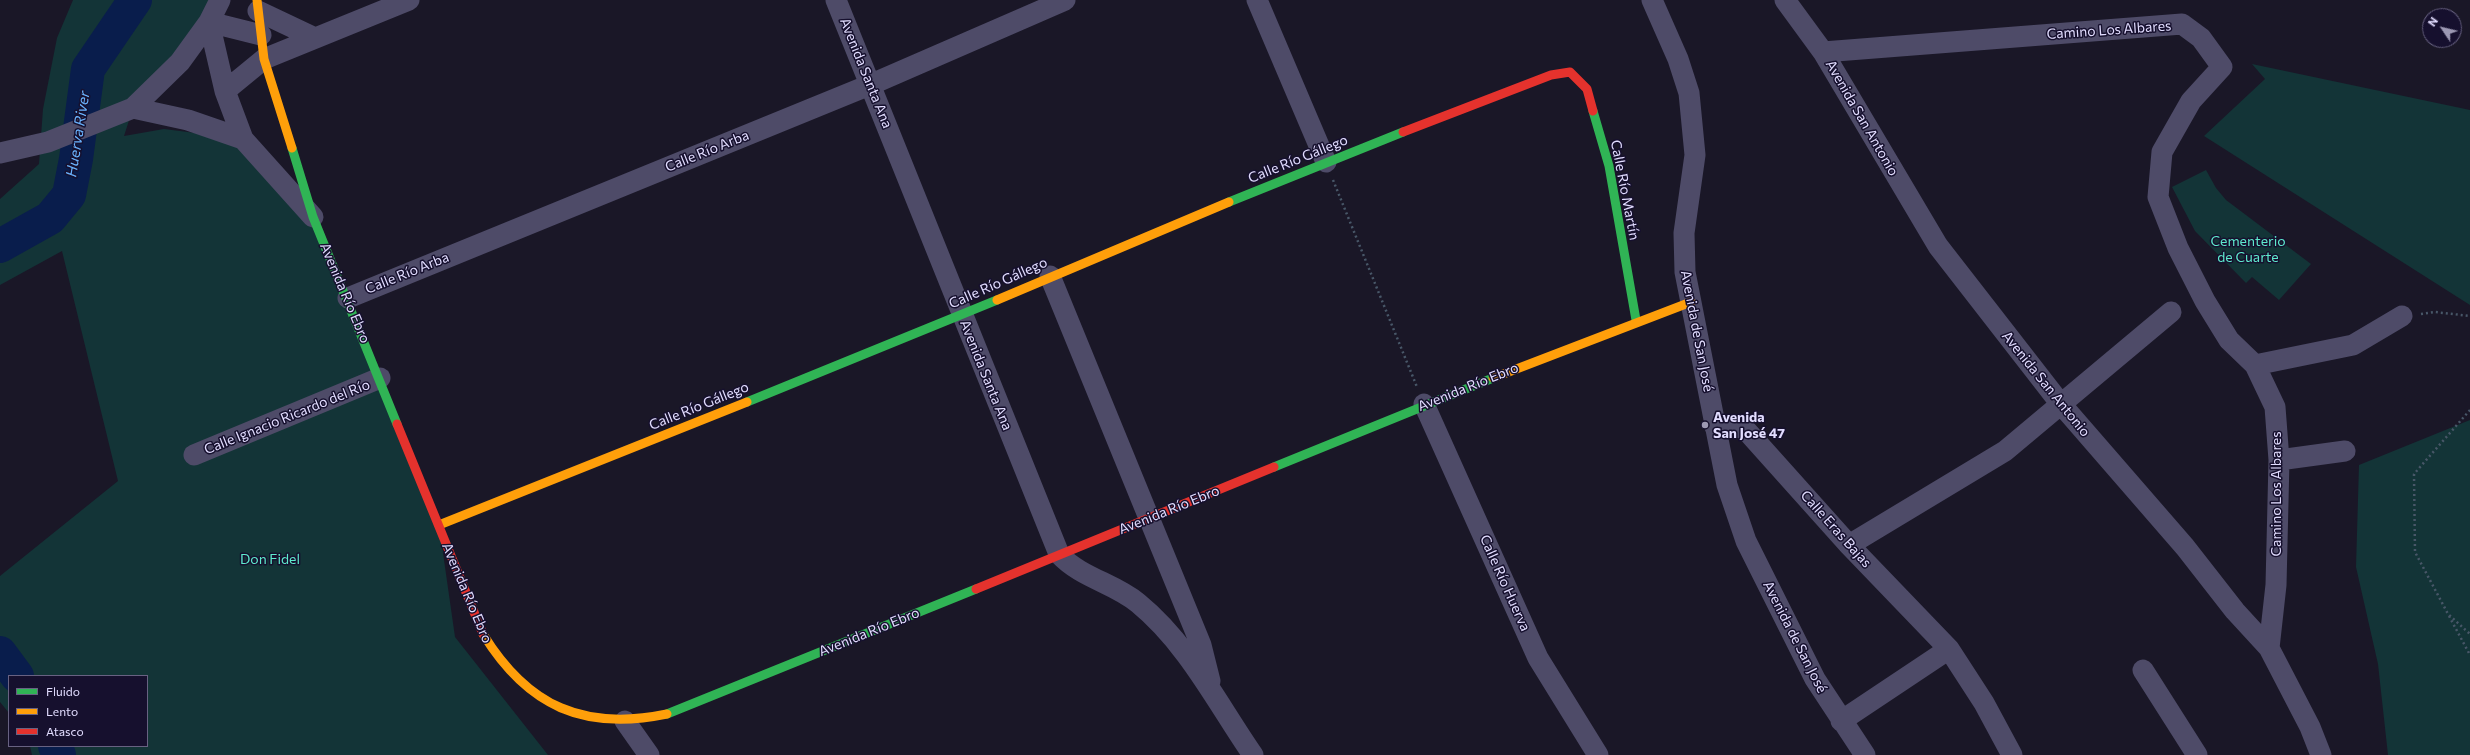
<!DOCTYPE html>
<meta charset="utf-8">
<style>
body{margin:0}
#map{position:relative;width:2470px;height:755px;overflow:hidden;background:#1a1727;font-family:Commissioner,sans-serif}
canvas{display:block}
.legend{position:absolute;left:8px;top:675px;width:140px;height:72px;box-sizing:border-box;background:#16102e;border:1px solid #686282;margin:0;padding:5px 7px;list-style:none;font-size:12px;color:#e2ddff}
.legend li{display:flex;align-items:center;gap:8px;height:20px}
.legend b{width:20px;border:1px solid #686282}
.north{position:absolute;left:2422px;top:8px;width:40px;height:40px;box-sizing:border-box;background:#16102e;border:1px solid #686282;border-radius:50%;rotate:305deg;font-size:11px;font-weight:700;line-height:16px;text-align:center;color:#e2ddff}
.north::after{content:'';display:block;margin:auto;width:14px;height:18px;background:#9c98b3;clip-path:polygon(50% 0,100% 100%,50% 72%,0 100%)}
</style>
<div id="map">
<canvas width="2470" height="755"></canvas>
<ul class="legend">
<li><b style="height:5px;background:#30b455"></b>Fluido</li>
<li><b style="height:5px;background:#ff9f0a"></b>Lento</li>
<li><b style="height:5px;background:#e5322d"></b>Atasco</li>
</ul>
<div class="north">N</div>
</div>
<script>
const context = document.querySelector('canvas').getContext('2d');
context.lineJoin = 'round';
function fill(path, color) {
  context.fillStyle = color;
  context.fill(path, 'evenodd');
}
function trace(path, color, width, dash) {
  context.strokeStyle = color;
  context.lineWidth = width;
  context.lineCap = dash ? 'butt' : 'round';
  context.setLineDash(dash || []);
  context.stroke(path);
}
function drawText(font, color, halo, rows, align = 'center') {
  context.font = font + ' Commissioner,sans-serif';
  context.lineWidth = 3;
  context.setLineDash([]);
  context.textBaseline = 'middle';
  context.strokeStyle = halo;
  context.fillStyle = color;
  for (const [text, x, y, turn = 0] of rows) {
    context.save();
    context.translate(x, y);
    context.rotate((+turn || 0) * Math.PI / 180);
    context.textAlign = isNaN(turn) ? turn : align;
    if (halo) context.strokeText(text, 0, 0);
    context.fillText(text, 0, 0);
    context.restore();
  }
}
fill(new Path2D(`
 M73 0H212L209 22 133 108 124 136 164 129 243 139 313 217 439 525 455 637 548 755H32L30 746H147V676H9V713L0 702V576L118 481 62 251 0 285V199L39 164 43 109 57 38Z
 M2252 64 2470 110V305L2204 136 2265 79Z
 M2206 170 2216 188 2226 200 2311 264 2279 300 2252 277 2246 283 2195 231 2172 187Z
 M2470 420V755H2388L2378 664 2356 567 2359 465Z`), '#133437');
trace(new Path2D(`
 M0 246 50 218 69 195 76 159 88 69 135 0
 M0 653 17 676
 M55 746 59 755`), '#091d4c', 34);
trace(new Path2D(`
 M1333 180 1417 387
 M2421 314 2435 312 2470 316
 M2470 410 2414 474 2415 552 2448 614 2470 634
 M2449 616 2470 655`), '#485768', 2.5, [2, 3]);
trace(new Path2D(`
 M836 0 1059 554C1081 578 1114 583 1138 603 1188 644 1217 703 1253 755
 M1257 0 1326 162
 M1652 0 1678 59 1689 93 1695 155 1684 233 1685 272 1727 485 1746 541 1815 679 1865 755
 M1785 0 1823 52 1938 246 2060 403 2185 547 2235 611 2269 648 2310 727 2321 755
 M258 11 315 38
 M209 22 225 91 243 139
 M209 22 261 35
 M1823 52 2182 24 2201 38 2222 67 2191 101 2162 152 2158 197 2178 248 2205 301 2229 340 2255 365 2275 407 2279 460 2276 585 2269 648
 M225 91 264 59 409 0
 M133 108 188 120 243 139 313 217
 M0 153 48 142 133 108 180 62 209 22 220 0
 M1050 276 1201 645 1210 681
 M348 298 872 84 1065 0
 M2255 365 2353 345 2402 316
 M1424 404 1538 658 1598 755
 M1715 427H1738L1746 430 1849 545 1949 649 1984 703 2012 755
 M194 455 380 378
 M2279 460 2345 451
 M1849 545 2005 451 2171 312
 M2143 670 2197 755
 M625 721 649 755
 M1841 721 1949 649`), '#4e4b68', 21);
trace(new Path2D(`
 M1593 111 1609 166 1636 320
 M292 148 313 217 397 424
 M1229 202 1403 132
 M747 402 997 300
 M1274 467 1493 378
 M667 714 976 589`), '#30b455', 9);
trace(new Path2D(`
 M257 0 264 59 292 148
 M997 300 1229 202
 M1493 378 1691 302
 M439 525 747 402
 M483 634C528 707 584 731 667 714`), '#ff9f0a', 9);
trace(new Path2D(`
 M1403 132 1551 75 1570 72 1587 89 1593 111
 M397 424 483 634
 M976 589 1274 467`), '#e5322d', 9);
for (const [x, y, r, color] of [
 [1705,425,4,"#9c98b3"]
]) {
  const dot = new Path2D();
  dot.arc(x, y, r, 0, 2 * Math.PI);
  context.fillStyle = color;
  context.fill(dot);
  trace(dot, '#16102e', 1.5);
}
drawText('14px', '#e2ddff', '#16102e', [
 ["Camino Los Albares",2109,30,-4],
 ["Avenida Santa Ana",866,73,68],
 ["Avenida San Antonio",1862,118,60],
 ["Calle Río Arba",707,151,-22],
 ["Calle Río Gállego",1298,159,-22],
 ["Calle Río Martín",1625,190,79],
 ["Calle Río Arba",407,273,-22],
 ["Calle Río Gállego",998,283,-24],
 ["Avenida Río Ebro",345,293,67],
 ["Avenida de San José",1697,331,79],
 ["Avenida Santa Ana",986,375,68],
 ["Avenida San Antonio",2046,384,51],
 ["Avenida Río Ebro",1468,387,-22],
 ["Calle Río Gállego",699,406,-22],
 ["Calle Ignacio Ricardo del Río",287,417,-22],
 ["Camino Los Albares",2276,494,-90],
 ["Avenida Río Ebro",1169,510,-22],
 ["Calle Eras Bajas",1836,529,48],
 ["Calle Río Huerva",1505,583,66],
 ["Avenida Río Ebro",467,593,67],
 ["Avenida Río Ebro",869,632,-22],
 ["Avenida de San José",1795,637,63]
]);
drawText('14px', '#5eeacd', '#16102e', [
 ["Cementerio",2248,241],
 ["de Cuarte",2248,257],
 ["Don Fidel",270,559]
]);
drawText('bold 14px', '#e2ddff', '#16102e', [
 ["Avenida",1713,417],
 ["San José 47",1713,433]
], 'left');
drawText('italic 15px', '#6bb4ff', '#16102e', [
 ["Huerva River",78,134,-81]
]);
</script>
